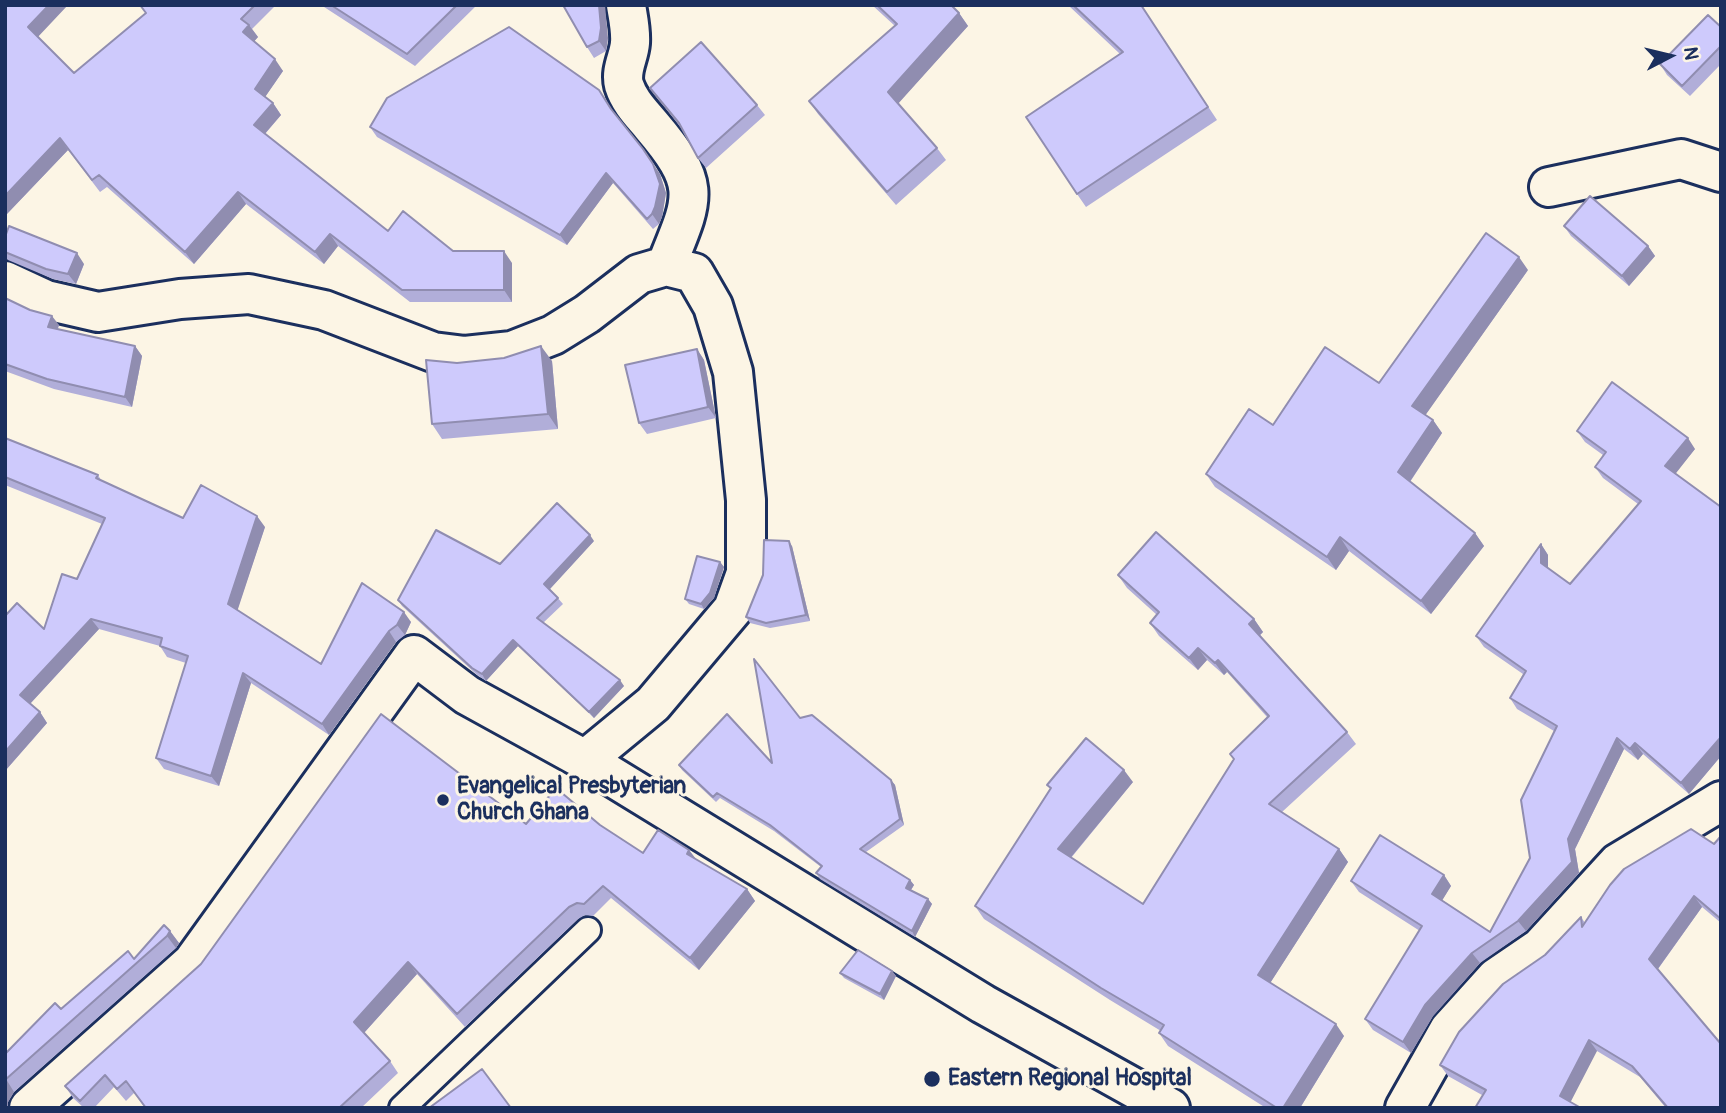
<!DOCTYPE html>
<style>
body{margin:0}
#map{position:relative;width:1726px;height:1113px;overflow:hidden;background:#fcf5e5;font-family:Pangolin,sans-serif}
canvas{display:block}
.frame{position:absolute;inset:0;border:7px solid #1b2f5e;pointer-events:none}
.north{position:absolute;left:1635px;top:21px;width:70px;height:70px;-webkit-text-stroke:5px #fcf5e5;paint-order:stroke;rotate:83deg;font-size:19px;font-weight:700;line-height:28px;text-align:center;color:#1b2f5e}
.north::after{content:'';display:block;margin:auto;width:24px;height:32px;background:#1b2f5e;clip-path:polygon(50% 0,100% 100%,50% 72%,0 100%)}
</style>
<div id="map">
<canvas width="1726" height="1113"></canvas>
<div class="frame"></div>
<div class="north">N</div>
</div>
<script>
const context = document.querySelector('canvas').getContext('2d');
context.lineJoin = 'round';
function trace(path, color, width, dash) {
  context.strokeStyle = color;
  context.lineWidth = width;
  context.lineCap = dash ? 'butt' : 'round';
  context.setLineDash(dash || []);
  context.stroke(path);
}
function fill(path, color) {
  context.fillStyle = color;
  context.fill(path, 'evenodd');
}
function drawText(font, color, halo, rows, align = 'center') {
  context.font = font + ' Pangolin,sans-serif';
  context.lineWidth = 6;
  context.setLineDash([]);
  context.textBaseline = 'middle';
  context.strokeStyle = halo;
  context.fillStyle = color;
  for (const [text, x, y, turn = 0] of rows) {
    context.save();
    context.translate(x, y);
    context.rotate((+turn || 0) * Math.PI / 180);
    context.textAlign = isNaN(turn) ? turn : align;
    if (halo) context.strokeText(text, 0, 0);
    context.fillText(text, 0, 0);
    context.restore();
  }
}
const lane = new Path2D(`
 M402 1108 588 930`);
const street = new Path2D(`
 M626 5C628 18 631 30 630 43 629 57 620 70 624 85 629 101 641 113 651 125 703 186 694 197 666 266
 M1549 187 1681 159 1721 172
 M5 281 46 300 98 312 180 299 249 294 324 310 433 352 465 356 512 351 553 335 587 314 639 274 666 266 694 273 713 306 733 372 746 500V573L733 609 653 704 585 760
 M29 1108 192 963 414 655 467 695 585 760 983 1004 1170 1108
 M1405 1108 1449 1030 1496 978 1540 948 1618 863 1721 801`);
trace(lane, '#1b2f5e', 30);
trace(street, '#1b2f5e', 44);
trace(lane, '#fcf5e5', 24);
trace(street, '#fcf5e5', 38);
fill(new Path2D(`
 M5 5 74 73 146 13 140 5H276L252 29 258 37 254 41 283 71 265 97 273 103 281 115 265 134 388 231 453 251 512 263V302H410L338 246 324 264 246 204 194 264 107 187 100 192 68 150 6 215 5 214Z
 M321 5H477L415 66Z
 M563 5 608 38 606 51 594 58 587 47Z
 M872 5H951L959 13 968 26 898 103 937 148 946 160 896 205 818 114 809 101 895 26Z
 M1068 5H1141L1217 120 1086 207 1077 194 1120 54Z
 M1721 27V64L1690 96 1667 75 1660 64Z
 M650 88 757 105 765 115 706 168 698 158 681 128Z
 M599 90 615 114 660 174 666 193 662 217 659 224 653 229 613 183 567 245 377 137 370 127Z
 M1564 226 1648 246 1655 256 1629 286 1571 236Z
 M5 252 84 264 76 284 53 279 8 260 5 256Z
 M1528 270 1425 415 1433 420 1442 433 1410 482 1475 533 1484 546 1431 614 1349 551 1336 570 1215 487 1206 474 1273 425 1379 383Z
 M5 298 59 325 58 329 135 346 142 356 132 407 54 389 5 371Z
 M697 349 704 360 716 418 647 434 639 423Z
 M552 361 558 429 442 439 432 424Z
 M1577 431 1695 449 1675 473 1721 507V756L1689 794 1643 754 1638 760 1624 749 1575 849 1579 873 1526 931 1480 963 1433 1016 1411 1053 1373 1030 1365 1019 1420 931 1359 892 1351 881 1444 875 1451 886 1442 900 1490 932 1530 858 1554 731 1517 709 1510 698 1523 674 1484 647 1476 636 1541 544 1548 555V569L1570 584 1638 504 1603 478 1595 467 1603 455 1585 442Z
 M5 438 98 475 101 480 183 518 265 527 237 610 321 664 362 583 411 622 405 635 396 642 329 735 251 683 219 786 164 769 156 758 186 663 167 657 160 646 99 629 30 704 40 712 47 723 5 771 44 629 77 579 102 524 5 485Z
 M594 541 550 589 563 604 543 623 624 686 594 718 518 646 486 681 476 674 402 606 398 600 500 564Z
 M792 546 810 621 770 628 750 623 746 617Z
 M720 562 724 567 714 598 704 609 689 604 685 599Z
 M1118 575 1254 619 1263 632 1260 635 1347 732 1356 744 1282 812 1339 849 1348 862 1270 983 1344 1036 1300 1108H1266L1168 1046 1159 1033 1161 1031 1110 1000 984 919 975 906 1050 789 1047 785 1133 782 1071 858 1143 904 1234 760 1230 754 1267 717 1227 672 1224 675 1207 660 1198 670 1159 636 1150 623 1157 615 1127 588Z
 M800 718 891 780 895 785 904 825 866 852 910 880 914 885 911 890 928 899 932 904 915 937 820 879 816 873 821 867 774 831 720 798 716 802 682 770 679 765 772 763Z
 M526 824 600 825 643 853 689 850 696 859 747 889 755 901 699 970 611 898 593 916 585 915 578 919 465 1027 417 974 364 1033 390 1061 398 1073 361 1108H145L134 1093 126 1101 114 1087 94 1108H84L73 1098 65 1086Z
 M1721 836V923L1702 907 1658 969 1721 1108H1666L1640 1077 1597 1051 1482 1095 1448 1076 1440 1065 1581 917 1585 923 1714 844Z
 M170 931 179 943 176 948 14 1092 8 1102V1108H5V1054L61 1009 134 959Z
 M892 971 896 976 884 1000 844 978 840 973Z`), '#b1aed9');
fill(new Path2D(`
 M49 5H68L36 39 28 27Z
 M599 5H605L608 38 606 51 599 41Z
 M959 13 968 26 897 105 888 92Z
 M249 25 258 37 252 44 243 32Z
 M275 59 283 71 263 100 255 89Z
 M273 103 281 115 262 137 254 125Z
 M60 138 68 150 6 215 5 213V196Z
 M643 149 660 174 666 193 662 217 659 224 652 214Z
 M606 173 613 183 567 245 560 235Z
 M238 192 246 204 194 264 185 252Z
 M330 234 338 246 324 264 315 252Z
 M1648 246 1655 256 1629 286 1622 276Z
 M504 251 512 263V302L504 290Z
 M77 253 84 264 76 284 68 274Z
 M1519 257 1528 270 1422 420 1412 406Z
 M52 316 59 325 54 337 48 327Z
 M135 346 142 356 132 407 125 397Z
 M541 346 552 361 558 429 548 414Z
 M697 349 704 360 716 418 708 407Z
 M1433 420 1442 433 1407 486 1398 472Z
 M1688 438 1695 449 1673 477 1665 466Z
 M257 516 265 527 236 615 228 604Z
 M1475 533 1484 546 1431 614 1421 601Z
 M590 535 594 541 549 590 544 584Z
 M1340 537 1349 551 1336 570 1327 557Z
 M789 541 792 546 810 621 806 615Z
 M1541 544 1548 555V574L1541 563Z
 M720 562 724 567 714 598 704 609 701 604Z
 M404 612 411 622 405 635 397 625Z
 M91 619 99 629 28 706 20 695Z
 M1254 619 1263 632 1258 637 1249 624Z
 M389 631 396 642 329 735 322 724Z
 M513 640 518 646 486 681 482 674Z
 M1198 648 1207 660 1198 670 1189 658Z
 M1218 660 1227 672 1224 675 1215 663Z
 M243 673 251 683 219 786 211 776Z
 M620 680 624 686 594 718 589 712Z
 M40 712 47 723 5 771V752Z
 M1721 737V756L1689 794 1681 783Z
 M1617 738 1624 749 1575 849 1579 873 1526 931 1518 921 1568 839Z
 M1635 743 1643 754 1638 760 1630 749Z
 M1124 770 1133 782 1067 862 1058 849Z
 M891 780 895 785 904 825 900 819Z
 M1339 849 1348 862 1267 988 1258 975Z
 M689 850 698 862 687 854Z
 M1444 875 1451 886 1440 904 1432 894Z
 M910 880 914 885 909 893 906 888Z
 M747 889 755 901 699 970 690 958Z
 M1694 896 1702 907 1657 970 1649 959Z
 M928 899 932 904 915 937 912 931Z
 M170 931 179 943 176 948 167 936Z
 M1472 953 1480 963 1433 1016 1411 1053 1403 1042 1425 1005Z
 M408 962 417 974 363 1034 354 1022Z
 M892 971 896 976 884 1000 880 994Z
 M1336 1024 1344 1036 1300 1108H1283Z
 M1589 1040 1597 1051 1568 1107 1560 1096Z
 M6 1079 14 1092 8 1102V1108H5Z`), '#908db0');
const building = new Path2D(`
 M5 5H49L28 27 74 73 146 13 140 5H255L241 19 249 25 243 32 275 59 255 89 273 103 254 125 388 231 403 211 453 251H504V290H402L330 234 315 252 238 192 185 252 99 175 92 180 60 138 5 196Z
 M331 5H457L407 54Z
 M563 5H599L601 28 599 41 587 47Z
 M877 5H951L959 13 888 92 937 148 887 192 809 101 897 24Z
 M1073 5H1141L1208 107 1077 194 1026 117 1123 52Z
 M1708 15 1721 27V46L1682 86 1660 64Z
 M509 27 599 90 611 109 643 149 653 164 660 184 655 207 652 214 647 219 606 173 560 235 370 127 387 98Z
 M701 42 757 105 698 158 679 123 650 88Z
 M1590 196 1648 246 1622 276 1564 226Z
 M9 226 77 253 68 274 46 269 5 252V237Z
 M1486 233 1519 257 1412 406 1433 420 1398 472 1475 533 1421 601 1340 537 1327 557 1206 474 1249 409 1273 425 1325 347 1379 383Z
 M5 298 30 310 52 316 48 327 135 346 125 397 47 379 5 364Z
 M541 346 548 414 432 424 426 360 457 363 504 358Z
 M697 349 708 407 639 423 625 365Z
 M1612 382 1688 438 1665 466 1721 507V737L1681 783 1635 743 1630 749 1617 738 1568 839 1572 862 1518 921 1472 953 1425 1005 1403 1042 1365 1019 1422 926 1351 881 1380 835 1444 875 1432 894 1490 932 1530 858 1521 800 1557 726 1510 698 1526 671 1476 636 1541 544V563L1570 584 1641 501 1595 467 1606 452 1577 431Z
 M5 438 98 475 96 478 183 518 201 485 257 516 228 604 321 664 362 583 404 612 397 625 389 631 322 724 243 673 211 776 156 758 188 656 160 646 162 638 91 619 20 695 40 712 5 752V616L17 603 44 629 62 574 77 579 105 518 5 477Z
 M557 503 590 535 544 584 558 598 537 618 620 680 589 712 513 640 482 674 472 668 398 600 436 530 500 564Z
 M1156 532 1254 619 1249 624 1347 732 1269 804 1339 849 1258 975 1336 1024 1283 1108H1277L1159 1033 1164 1025 1101 988 975 906 1051 788 1047 785 1086 738 1124 770 1058 849 1143 904 1234 759 1230 754 1269 716 1218 660 1215 663 1198 648 1189 658 1150 623 1159 612 1118 575Z
 M764 540 789 541 806 615 766 623 746 617 763 575Z
 M697 556 720 562 710 593 701 604 685 599Z
 M754 659 800 718 812 715 891 780 900 819 860 849 910 880 906 888 928 899 912 931 816 873 822 866 770 825 717 793 713 797 679 765 727 714 772 763Z
 M381 714 526 824 556 788 600 825 643 853 658 830 689 850 687 854 747 889 690 958 603 886 584 904 577 903 569 907 457 1014 408 962 354 1022 390 1061 339 1108H146L126 1081 117 1089 105 1075 80 1101 65 1086 201 964Z
 M1691 829 1714 844 1721 836V919L1694 896 1649 959 1721 1044V1108H1668L1632 1066 1589 1040 1560 1096 1581 1108H1475L1486 1090 1440 1065 1459 1032 1503 984 1545 955 1581 917 1582 927 1610 885 1624 869Z
 M164 925 170 931 167 936 5 1080V1054L55 1003 61 1009 128 951 134 959Z
 M858 950 892 971 880 994 840 973Z
 M482 1069 511 1108H429Z`);
fill(building, '#cecafc');
trace(building, '#908db0', 2);
for (const [x, y, r, color] of [
 [443,800,7,"#1b2f5e"],
 [932,1079,9,"#1b2f5e"]
]) {
  const dot = new Path2D();
  dot.arc(x, y, r, 0, 2 * Math.PI);
  context.fillStyle = color;
  context.fill(dot);
  trace(dot, '#fcf5e5', 2.5);
}
drawText('bold 23px', '#1b2f5e', '#fcf5e5', [
 ["Evangelical Presbyterian",457,787],
 ["Church Ghana",457,813],
 ["Eastern Regional Hospital",948,1079]
], 'left');
</script>
